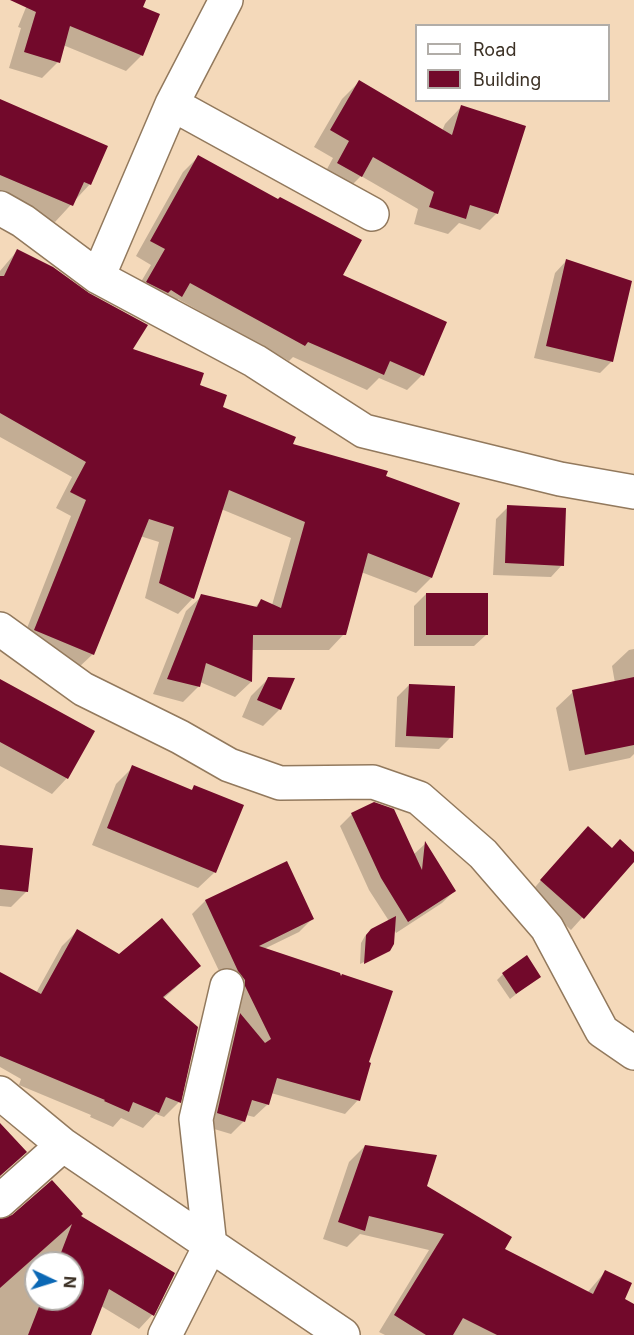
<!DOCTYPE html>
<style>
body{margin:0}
#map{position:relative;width:634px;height:1335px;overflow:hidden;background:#f4d9ba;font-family:Inter,sans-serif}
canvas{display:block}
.legend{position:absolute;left:415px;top:24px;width:195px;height:78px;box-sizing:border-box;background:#fff;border:2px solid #b1ada8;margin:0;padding:8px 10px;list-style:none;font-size:18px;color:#3d3226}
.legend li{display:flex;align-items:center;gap:12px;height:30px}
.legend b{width:30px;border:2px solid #b1ada8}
.north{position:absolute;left:24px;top:1251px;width:60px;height:60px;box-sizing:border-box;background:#fff;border:2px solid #b1ada8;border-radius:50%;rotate:94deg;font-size:16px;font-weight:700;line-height:24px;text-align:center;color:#3d3226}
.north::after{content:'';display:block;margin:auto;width:21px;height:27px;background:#0b68b5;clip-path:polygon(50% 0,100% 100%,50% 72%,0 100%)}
</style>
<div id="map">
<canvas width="634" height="1335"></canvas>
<ul class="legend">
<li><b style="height:8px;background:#fff"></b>Road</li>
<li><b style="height:16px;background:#72092b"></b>Building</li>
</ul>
<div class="north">N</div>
</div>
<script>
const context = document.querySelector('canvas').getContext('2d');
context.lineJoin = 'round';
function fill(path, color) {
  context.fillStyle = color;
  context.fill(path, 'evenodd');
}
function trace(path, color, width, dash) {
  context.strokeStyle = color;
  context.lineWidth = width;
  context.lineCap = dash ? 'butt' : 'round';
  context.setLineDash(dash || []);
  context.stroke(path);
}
fill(new Path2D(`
 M29 0H144L141 8 142 55 126 71 63 45 58 62 42 78 9 68 21 28 18 27Z
 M359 82 442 131 445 124 461 107 497 213 480 230 459 223 448 234 414 224 418 209 361 176 344 193 321 180 333 158 314 147 342 99Z
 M0 108 90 184 55 222 0 198Z
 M198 157 341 276 422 375 407 390 379 378 367 390 293 357 289 361 178 299 166 311 132 297 151 265 136 256 183 172Z
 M17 251 131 350 198 386 221 407 291 445 385 477 431 578 416 593 361 572 344 634 329 650H251V682L235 697 200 682 199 686 183 702 153 694 186 611 202 596 254 608 261 601 272 605 291 538 221 509 193 598 178 614 145 598 159 542 140 536 93 654 77 669 20 646 71 516 56 508 72 477 0 437V271Z
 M566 261 612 361 600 373 534 358 555 273Z
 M508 507 562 565 551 577 493 575 496 519Z
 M426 594 486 635 474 646H414V606Z
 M634 649V754L630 758 569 771 556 708 573 692 615 683 612 666 629 650Z
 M268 679 280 709 263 726 242 717 251 696Z
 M0 681 67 778 52 794 0 766Z
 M409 685 451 737 439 749 395 747 397 697Z
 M133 767 190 791 195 787 215 872 198 888 92 845 116 784Z
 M352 814 413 855 425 844 454 891 442 903 396 933 394 929 388 950 360 964 361 943 365 936 372 930 389 921 369 890 340 826Z
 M576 840 634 854V860L571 930 530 893Z
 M0 846 27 891 11 907 0 906Z
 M286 863 312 919 299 932 264 949 367 1063 358 1100 345 1114 271 1093 268 1104 254 1117 246 1115 244 1121 231 1134 204 1126 227 1028 240 1015 192 914 205 901Z
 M77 931 120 956 199 966 163 999 179 1102 164 1117 156 1114 143 1128 121 1118 113 1127 90 1117 91 1115 19 1085 21 1079 0 1067V974L36 993 62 946Z
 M503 974 539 976 510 999 497 980Z
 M365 1146 425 1186 503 1249 587 1293 605 1272 623 1299 634 1306V1335H385L379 1332 429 1250 360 1234 347 1247 323 1239 349 1162Z
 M52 1182 87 1222 173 1274 152 1315 139 1329 101 1306 90 1335H0V1221L13 1217ZM36 1263H72V1299H36Z`), '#0003');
fill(new Path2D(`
 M10 0H146L143 7 160 14 143 56 70 26 60 63 24 52 36 12Z
 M359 80 452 135 461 105 526 126 498 214 470 205 466 219 429 207 434 192 373 157 362 177 337 163 349 141 330 130Z
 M0 99 108 146 91 185 84 182 73 206 0 175Z
 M198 155 278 199 280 197 362 240 343 275 447 322 424 376 390 361 384 375 308 342 305 346 190 283 182 297 171 290 168 293 146 282 165 249 150 241Z
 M17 249 53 267 89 293 148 325 133 349 204 373 200 385 227 395 223 407 296 437 293 444 388 471 386 476 460 503 432 578 368 553 346 635H253L252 682 206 663 200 687 167 679 201 594 257 607 261 599 281 608 305 522 229 490 194 599 159 583 174 527 149 519 94 655 34 630 86 500 70 492 86 462 0 413V276H4Z
 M566 259 632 281 613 362 546 346Z
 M507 505 566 508 564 566 505 563Z
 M426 593H488V635H426Z
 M268 677 295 678 281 710 257 700Z
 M634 677V745L585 755 572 690Z
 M0 679 95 731 68 779 0 742Z
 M409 684 455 686 453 738 406 736Z
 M132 765 192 790 194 785 244 805 216 873 107 828Z
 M374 802 394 809 422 870 425 841 456 891 408 922 381 878 351 813Z
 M588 826 612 848 620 839 634 852V862L584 919 540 880Z
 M0 845 33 848 28 892 0 889Z
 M287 861 314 919 259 946 340 973 341 976 342 974 393 991 369 1062 371 1063 360 1101 277 1078 269 1105 252 1100 245 1122 217 1113 240 1013 265 1043 271 1039 245 986V980L238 971 205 900Z
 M396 916 394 944 390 951 364 964 366 935 371 929Z
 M162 918 201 966 163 997 198 1027 181 1103 166 1097 159 1113 133 1102 129 1112 104 1101 105 1100 0 1056V972L41 994 77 929 119 954Z
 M527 955 541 977 516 994 502 973Z
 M0 1123 27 1152 0 1176Z
 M365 1145 437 1155 427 1186 512 1237 505 1249 593 1294 605 1270 632 1283 625 1299 634 1304V1335H497L463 1318 453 1335H426L394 1315 444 1234 369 1216 365 1231 338 1222Z
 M52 1180 83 1214 81 1216 175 1273 154 1316 109 1289 91 1335H28L42 1299H72V1263H57L72 1224 0 1288V1219L12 1215Z`), '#72092b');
const minor = new Path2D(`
 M172 104 372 214
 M0 208 23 221 98 277 255 361 364 431 560 479 634 492
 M98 277 172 104 226 0
 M0 629 83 689 180 737 229 765 280 783 373 782 419 798 483 854 547 928 602 1031 634 1053
 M0 1093 63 1145 343 1335
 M0 1201 63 1145
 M165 1335 210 1246 196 1119 227 986`);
trace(minor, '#92795d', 36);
trace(minor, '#fff', 33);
</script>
